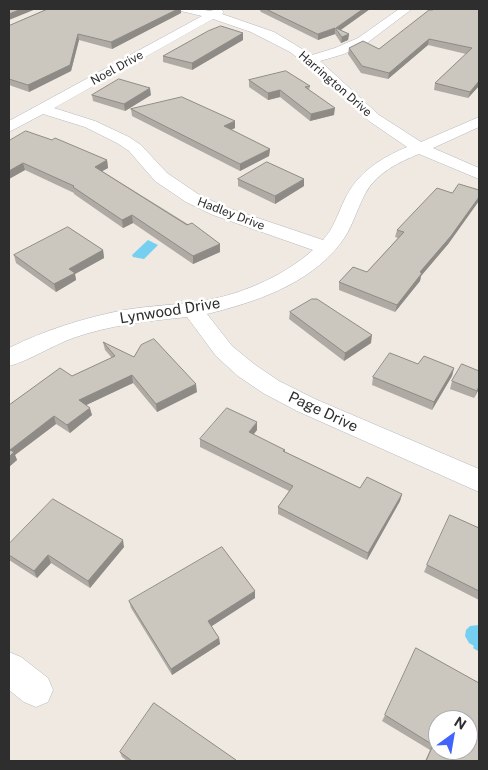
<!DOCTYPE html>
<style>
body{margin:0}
#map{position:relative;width:488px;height:770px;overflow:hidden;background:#efe9e1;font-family:"Public Sans",sans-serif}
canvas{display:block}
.frame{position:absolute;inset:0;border:10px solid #2e2e2e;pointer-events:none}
.north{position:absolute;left:428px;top:710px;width:50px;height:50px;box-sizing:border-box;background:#fff;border:1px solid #ababab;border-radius:50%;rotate:32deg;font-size:14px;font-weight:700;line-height:20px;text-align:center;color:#2e2e2e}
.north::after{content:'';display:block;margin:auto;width:18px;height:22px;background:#4264fb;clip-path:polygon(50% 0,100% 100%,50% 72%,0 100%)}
</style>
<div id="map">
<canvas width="488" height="770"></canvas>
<div class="frame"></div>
<div class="north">N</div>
</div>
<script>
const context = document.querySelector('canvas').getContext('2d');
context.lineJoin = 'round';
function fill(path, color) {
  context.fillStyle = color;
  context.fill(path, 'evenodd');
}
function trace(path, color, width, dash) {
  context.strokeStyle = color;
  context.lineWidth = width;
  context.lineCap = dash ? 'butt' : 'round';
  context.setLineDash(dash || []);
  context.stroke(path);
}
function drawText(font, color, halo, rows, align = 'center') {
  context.font = font + ' "Public Sans",sans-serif';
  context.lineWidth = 5;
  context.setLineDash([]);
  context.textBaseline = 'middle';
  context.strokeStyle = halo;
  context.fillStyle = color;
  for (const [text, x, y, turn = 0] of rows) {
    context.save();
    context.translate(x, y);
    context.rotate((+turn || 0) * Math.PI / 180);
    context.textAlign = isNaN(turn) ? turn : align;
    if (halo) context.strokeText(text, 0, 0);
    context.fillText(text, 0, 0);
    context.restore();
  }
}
fill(new Path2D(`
 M148 240 158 245 144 259 133 257 132 255Z
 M479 625V649L478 651 473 648 474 646 469 643 465 636 466 630 470 626Z`), '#75cff0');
const minor = new Path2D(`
 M179 9H200L210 11 217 9 222 10 224 12 222 14 274 32 312 55 335 48 358 38 399 9H412L367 43 344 54 320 61 379 115 421 142 479 117V127L433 148 479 168V179L419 154C399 162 376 173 365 194 356 211 352 229 340 244 308 285 255 302 207 314L232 346 254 364 279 381 315 399 479 469V492L297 411 263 393 238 376 216 356 187 317C148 321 110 325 73 338 51 346 31 360 9 366V348C45 330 84 318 124 310 148 306 172 305 196 302 238 296 281 278 313 250L213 215 186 202 155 181 129 151 117 143 85 127 43 114 9 132V121L202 16 181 11ZM213 19 251 32 290 52 316 72 369 121 407 147C381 158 358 172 345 199 338 213 334 228 323 240L225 207 198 194 167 173 141 145 129 137 95 121 54 108Z
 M9 652 21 657 48 678 53 690 48 702 36 707 24 702 9 690Z`);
trace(minor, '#b4b7c1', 1);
fill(minor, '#fff');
fill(new Path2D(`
 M48 9H181V13L112 49 79 40 71 71 29 92 9 85V26Z
 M259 9H370L340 30 349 34 348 40 341 43 335 34 318 40 261 12Z
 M479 9V86L468 98 434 90 435 83 466 54 428 45 388 79 361 73 348 54 349 48 379 49 432 10Z
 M243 33V40L192 70 163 62V56Z
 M249 80 310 86 309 90 334 115 310 121 280 97 268 100 249 87Z
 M92 95H151L125 111 93 101Z
 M131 109 235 128 231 130 270 149 269 156 240 171 132 116Z
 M9 141 107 160 108 168 102 171 220 244V252L193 264 133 223 123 228 74 194V193L25 170 9 179Z
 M238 179 304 186 275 204 238 186Z
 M397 230 449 243 421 276 420 281 395 312 339 290V282L367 272 398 238 395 237Z
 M103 250 104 258 75 274 76 280 56 292 16 263 14 255Z
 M290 312 371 343 344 361 289 319Z
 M103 342 197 392 157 412 133 383 86 405 92 415 70 433 56 424 15 455 17 460 9 467V405L112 358 105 350Z
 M418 364 454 368 452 376 432 410 372 385 373 377Z
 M452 381 479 389 474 398 450 389Z
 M257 430 253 435 285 450V452L360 488 402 494 400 501 367 560 278 514V507L289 491 200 447V439Z
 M479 528V600L424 572 427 565Z
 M9 544 124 547 90 588 51 563 37 578 9 560Z
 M255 598 211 626 219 638 220 644 172 675 131 608 129 601Z
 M385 715 478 737 479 761H425L430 750 382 721Z
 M120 752 236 761H127L122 757Z`), '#afaba4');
fill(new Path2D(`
 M21 9H36L9 20V14Z
 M178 9H181V13L112 49 111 42Z
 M363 9H370L338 32 336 28Z
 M335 28V34L318 40V34Z
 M243 33V40L192 70V63Z
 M78 34 79 40 71 71 29 92 28 85Z
 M349 34 348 40 341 43 342 37Z
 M429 39 428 45 388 79 389 73Z
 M479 81V86L468 98 470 92Z
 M150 88 151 95 125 111 124 104Z
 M280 90V97L268 100V93Z
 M335 108 334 115 310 121 311 114Z
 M235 121V128L224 133V126Z
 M270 149 269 156 240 171V164Z
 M107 160 108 168 97 174 95 167Z
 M23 163 25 170 9 179V171Z
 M304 179V186L275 204V196Z
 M479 197V201L449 243 421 276 420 281 395 312 397 305 420 272Z
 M132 215 133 223 123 228 122 220Z
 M220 244V252L193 264V256Z
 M103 250 104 258 75 274 76 280 56 292 54 284 69 269Z
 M372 335 371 343 344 361 345 353Z
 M454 368 452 376 432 410 434 402Z
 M132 375 133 383 80 408 79 400Z
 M196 384 197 392 157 412 156 404Z
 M479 386V389L474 398 477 391Z
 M90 408 92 415 70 433 67 425Z
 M54 416 56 424 15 455 17 460 9 467 10 450Z
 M257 422V430L249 440V432Z
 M402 494 400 501 367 560 368 553Z
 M123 540 124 547 90 588 88 581Z
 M48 555 51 563 37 578 34 571Z
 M255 591V598L209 628 208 621Z
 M219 638 220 644 172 675 171 669Z`), '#8e8b86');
const building = new Path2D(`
 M9 9H21L9 14Z
 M48 9H178L111 42 78 34 70 65 28 85 9 79V26Z
 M266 9H363L336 28 349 34 342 37 335 28 318 34Z
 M434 9H479V81L470 92 435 83 472 48 429 39 389 73 362 66 349 48 363 41 379 49 429 10H432Z
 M221 26 243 33 192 63 163 56 208 31Z
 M286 71 310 86 305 87 335 108 311 114 280 90 268 93 249 80Z
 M119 79 150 88 124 104 92 95Z
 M182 97 235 121 224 126 270 149 240 164 131 109Z
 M26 131 52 140 55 138 107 160 95 167 187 225 192 223 220 244 193 256 132 215 122 220 73 187 74 186 23 163 9 171V148H10L9 147V141Z
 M267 162 304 179 275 196 238 179Z
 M459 184 479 190V197L451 236 420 272 422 273 397 305 339 282 353 267 367 272 404 232 397 230 437 188 452 193Z
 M68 227 103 250 69 269 75 273 54 284 14 255Z
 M312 299H317L372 335 345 353 290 312Z
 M154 339 196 384 156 404 132 375 79 400 90 408 67 425 54 416 10 450 14 452 9 457V405L60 368 72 376 115 356 103 342 134 357 141 345Z
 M390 353 418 364 424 356 454 368 434 402 373 377Z
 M462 364 479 371V386L477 391 452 381Z
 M227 408 257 422 249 432 285 450 283 451 360 488 367 477 402 494 368 553 278 507 293 486 200 439Z
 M53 499 123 540 88 581 48 555 34 571 9 555V544Z
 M450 515 479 528V591L427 565Z
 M222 547 255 591 208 621 219 638 171 669 129 601Z
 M416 648 479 683V733L478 737 479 738V761H426L433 745 385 715ZM438 720H468V750H438Z
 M154 703 236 760 235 761H131H132L120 752Z`);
fill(building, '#cbc7bf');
trace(building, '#8e8b86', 1);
drawText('12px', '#2e2e2e', '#fff', [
 ["Noel Drive",117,68,-29],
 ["Harrington Drive",335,84,41],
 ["Hadley Drive",231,214,21]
]);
drawText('15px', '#2e2e2e', '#fff', [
 ["Lynwood Drive",170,311,-9],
 ["Page Drive",323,412,25]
]);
</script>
